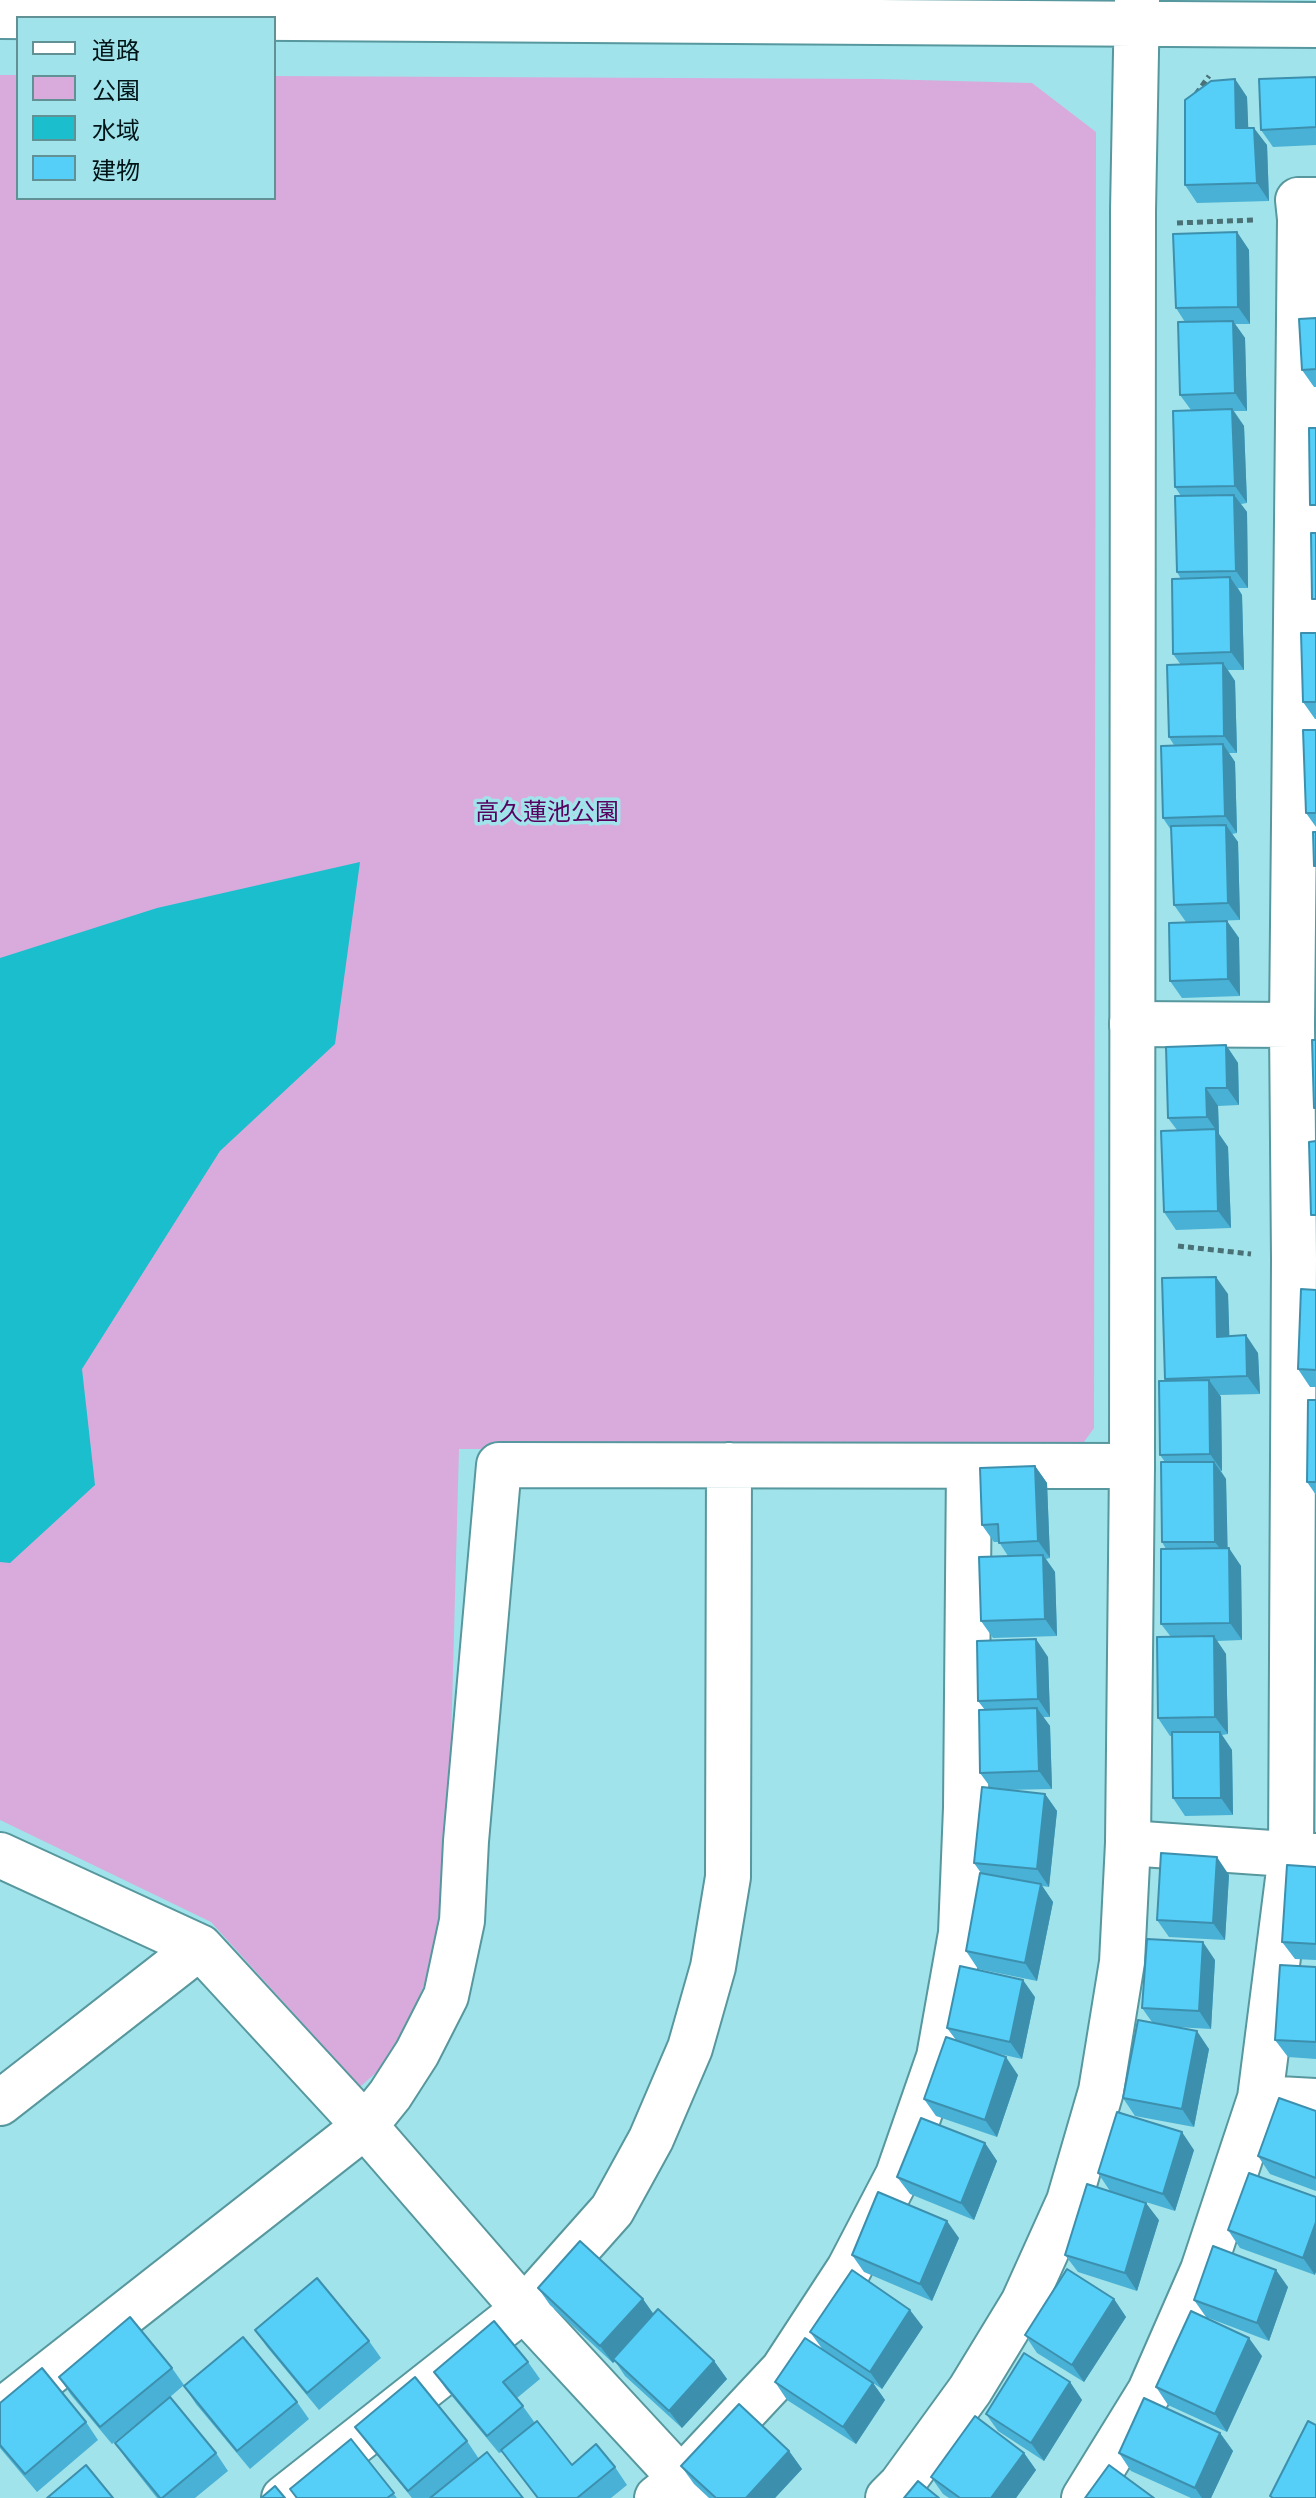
<!DOCTYPE html>
<meta charset="utf-8">
<style>
body{margin:0}
#map{position:relative;width:1316px;height:2498px;overflow:hidden;background:#a1e3ea;font-family:"Fira Sans Condensed","Noto Sans JP",sans-serif}
canvas{display:block}
.legend{position:absolute;left:16px;top:16px;width:260px;height:184px;box-sizing:border-box;background:#a1e3ea;border:2px solid #619095;margin:0;padding:10px 14px;list-style:none;font-size:24px;color:#001316}
.legend li{display:flex;align-items:center;gap:16px;height:40px}
.legend b{width:40px;border:2px solid #619095}
</style>
<div id="map">
<canvas width="1316" height="2498"></canvas>
<ul class="legend">
<li><b style="height:10px;background:#fff"></b>道路</li>
<li><b style="height:22px;background:#d9abdc"></b>公園</li>
<li><b style="height:22px;background:#1bbecc"></b>水域</li>
<li><b style="height:22px;background:#55cef8"></b>建物</li>
</ul>
</div>
<script>
const context = document.querySelector('canvas').getContext('2d');
context.lineJoin = 'round';
function fill(path, color) {
  context.fillStyle = color;
  context.fill(path, 'evenodd');
}
function trace(path, color, width, dash) {
  context.strokeStyle = color;
  context.lineWidth = width;
  context.lineCap = dash ? 'butt' : 'round';
  context.setLineDash(dash || []);
  context.stroke(path);
}
function drawText(font, color, halo, rows, align = 'center') {
  context.font = font + ' "Fira Sans Condensed","Noto Sans JP",sans-serif';
  context.lineWidth = 7;
  context.setLineDash([]);
  context.textBaseline = 'middle';
  context.strokeStyle = halo;
  context.fillStyle = color;
  for (const [text, x, y, turn = 0] of rows) {
    context.save();
    context.translate(x, y);
    context.rotate((+turn || 0) * Math.PI / 180);
    context.textAlign = isNaN(turn) ? turn : align;
    if (halo) context.strokeText(text, 0, 0);
    context.fillText(text, 0, 0);
    context.restore();
  }
}
fill(new Path2D(`
 M0 75H18V198H274V76L879 79 1032 83 1096 132 1094 1428 1079 1449H459L446 1928 397 2054 360 2087 211 1922 0 1820Z`), '#d9abdc');
fill(new Path2D(`
 M360 862 335 1044 220 1151 82 1369 95 1485 10 1563 0 1562V958L157 908Z`), '#1bbecc');
const minor = new Path2D(`
 M1132 1024 1292 1025
 M1128 1843 1316 1856
 M0 1855 200 1947 365 2126 524 2309 699 2498
 M1260 2098 1316 2101
 M0 2103 200 1947
 M0 2412 365 2126 390 2095 417 2053 446 1996 462 1921 466 1841 499 1465 1132 1466
 M284 2498 524 2309 612 2210 651 2139 690 2048 713 1967 728 1877 729 1465
 M657 2498 682 2478 783 2370 849 2269 898 2175 939 2057 961 1933 966 1808 969 1467
 M1084 2498 1150 2391 1203 2270 1260 2098 1291 1855 1294 1259 1292 1025 1300 219 1298 200H1316`);
const tertiary = new Path2D(`
 M0 16 1316 25
 M888 2498 901 2485 970 2390 1023 2303 1069 2201 1101 2091 1122 1962 1128 1843 1132 1466 1133 211 1137 0`);
trace(minor, '#57979e', 48);
trace(tertiary, '#57979e', 48);
trace(new Path2D(`
 M1196 94 1209 76
 M1177 223 1255 220
 M1178 1246 1251 1254`), '#497176', 5, [6, 4]);
trace(minor, '#fff', 44);
trace(tertiary, '#fff', 44);
fill(new Path2D(`
 M1316 77V145L1273 147 1261 130Z
 M1235 79 1247 97 1248 128 1267 145 1269 201 1197 203 1185 185Z
 M1237 232 1249 250 1250 324H1235L1245 338 1247 411H1234L1244 426 1247 503 1241 504 1247 512 1248 588H1238L1242 595 1244 670H1228L1235 681 1237 753H1229L1235 762 1237 833 1232 834 1238 842 1240 920 1186 922 1174 905 1171 830 1163 818 1174 745 1169 737 1181 665 1173 654 1181 579 1177 572 1181 496 1175 487 1191 410 1180 395 1185 322 1176 308Z
 M1316 318V387H1314L1302 370Z
 M1316 633V719H1315L1303 702Z
 M1316 730V827L1306 813Z
 M1227 921 1239 938 1240 996 1182 998 1170 981Z
 M1226 1045 1238 1063 1239 1105 1218 1106 1219 1134 1228 1147 1231 1228 1176 1230 1164 1212 1177 1130 1168 1118Z
 M1316 1290V1387H1310L1298 1369Z
 M1228 1294 1229 1336 1258 1353 1260 1394 1220 1395 1221 1397 1222 1471H1221L1226 1479 1227 1548 1241 1566 1242 1640 1217 1641 1226 1654 1228 1734 1222 1735 1232 1750 1233 1815 1185 1816 1173 1798 1172 1736H1170L1158 1718 1171 1637 1161 1624 1166 1549 1162 1542 1165 1462 1160 1455 1166 1381 1165 1379Z
 M1035 1466 1047 1483 1050 1558 1046 1559 1055 1572 1057 1636 993 1638 981 1621 1008 1556 999 1542H994L982 1525Z
 M1307 1482H1316V1495Z
 M1048 1657 1050 1717H1043L1050 1726 1052 1789 1005 1790 1045 1794 1057 1811 1049 1887 1042 1886 1053 1902 1037 1981 978 1969 966 1951 981 1873 974 1863 991 1788 980 1773 985 1710 978 1701Z
 M1316 1867V1960L1295 1959 1282 1942Z
 M1229 1875 1225 1940 1169 1937 1157 1920Z
 M1215 1960 1211 2029 1175 2027 1209 2049 1194 2127 1135 2116 1123 2098 1152 2022 1142 2008Z
 M1316 1967V2059L1288 2057 1275 2040Z
 M1035 1997 1022 2059 991 2052 1018 2075 997 2137 936 2116 924 2099 956 2040 947 2028Z
 M1316 2111V2191L1270 2174 1258 2156Z
 M985 2143 997 2161 974 2220 910 2194 897 2177Z
 M1194 2150 1175 2211 1110 2191 1098 2173Z
 M1316 2197 1315 2275 1240 2248 1228 2230Z
 M1159 2220 1137 2291 1078 2272 1065 2255Z
 M959 2238 932 2301 864 2272 852 2255Z
 M1288 2287 1269 2341 1206 2317 1194 2300Z
 M538 2288 654 2314 714 2361 727 2379 682 2428 625 2376 615 2361 613 2363 550 2305Z
 M1114 2299 1126 2317 1084 2382 1037 2353 1025 2335Z
 M923 2327 882 2389 873 2383 885 2400 856 2444 787 2400 775 2382 823 2350 810 2332Z
 M255 2330 369 2341 381 2358 319 2410 267 2347Z
 M1262 2356 1227 2432 1168 2405 1156 2387Z
 M528 2362 540 2379 517 2398 535 2423 572 2465 615 2467 627 2485 611 2498H537L502 2452 499 2453 446 2389 434 2372Z
 M172 2368 184 2385 170 2397 216 2453 228 2471 195 2498H157L127 2460 115 2443 143 2419 112 2444 71 2395 59 2377Z
 M1070 2382 1082 2400 1044 2461 998 2431 986 2414Z
 M184 2386 297 2402 309 2419 250 2469 196 2404Z
 M0 2403 86 2422 98 2440 37 2492 0 2448Z
 M355 2427 467 2441 479 2459 523 2498H412L368 2444Z
 M1220 2433 1233 2451 1211 2498H1191L1131 2471 1119 2453Z
 M351 2439 397 2498H296L290 2489Z
 M789 2451 802 2469 775 2498H709L694 2484 681 2466Z
 M1024 2453 1036 2470 1016 2498H949L943 2494 931 2477Z`), '#49b1d5');
fill(new Path2D(`
 M1235 79 1247 97 1249 145 1236 128Z
 M1254 128 1267 145 1269 201 1257 183Z
 M1237 232 1249 250 1250 324 1238 307Z
 M1233 321 1245 338 1247 411 1235 393Z
 M1232 409 1244 426 1247 503 1235 486Z
 M1234 495 1247 512 1248 588 1236 571Z
 M1230 577 1242 595 1244 670 1231 652Z
 M1223 663 1235 681 1237 753 1224 736Z
 M1223 744 1235 762 1237 833 1225 816Z
 M1226 825 1238 842 1240 920 1228 903Z
 M1227 921 1239 938 1240 996 1228 979Z
 M1226 1045 1238 1063 1239 1105 1227 1088Z
 M1206 1088 1218 1106 1219 1134 1228 1147 1231 1228 1218 1211 1216 1130 1207 1117Z
 M1216 1277 1228 1294 1230 1354 1217 1337Z
 M1246 1335 1258 1353 1260 1394 1247 1376Z
 M1209 1380 1221 1397 1222 1471 1210 1454Z
 M1214 1462 1226 1479 1228 1560 1215 1542Z
 M1035 1466 1047 1483 1050 1558 1038 1541Z
 M1229 1548 1241 1566 1242 1640 1230 1623Z
 M1043 1555 1055 1572 1057 1636 1045 1619Z
 M1214 1636 1226 1654 1228 1734 1215 1717Z
 M1036 1639 1048 1657 1050 1717 1038 1699Z
 M1037 1708 1050 1726 1052 1789 1039 1771Z
 M1220 1732 1232 1750 1233 1815 1221 1798Z
 M1045 1794 1057 1811 1049 1887 1037 1869Z
 M1217 1857 1229 1875 1225 1940 1213 1923Z
 M1041 1884 1053 1902 1037 1981 1025 1963Z
 M1203 1942 1215 1960 1211 2029 1199 2011Z
 M1023 1980 1035 1997 1022 2059 1010 2042Z
 M1197 2031 1209 2049 1194 2127 1182 2109Z
 M1006 2057 1018 2075 997 2137 985 2120Z
 M1182 2132 1194 2150 1175 2211 1163 2194Z
 M985 2143 997 2161 974 2220 961 2203Z
 M1146 2203 1159 2220 1137 2291 1125 2273Z
 M947 2221 959 2238 932 2301 920 2284Z
 M1316 2222V2272L1315 2275 1303 2258Z
 M1276 2270 1288 2287 1269 2341 1257 2323Z
 M643 2299 655 2316 613 2363 600 2346Z
 M1114 2299 1126 2317 1084 2382 1072 2365Z
 M910 2310 923 2327 882 2389 870 2372Z
 M1249 2338 1262 2356 1227 2432 1215 2414Z
 M714 2361 727 2379 682 2428 669 2411Z
 M1070 2382 1082 2400 1044 2461 1031 2443Z
 M873 2383 885 2400 856 2444 843 2427Z
 M1220 2433 1233 2451 1211 2498H1202L1195 2488Z
 M789 2451 802 2469 775 2498H746Z
 M1024 2453 1036 2470 1016 2498H991Z`), '#3c90ae');
const building = new Path2D(`
 M1316 77V127L1261 130 1259 79Z
 M1235 79 1236 128H1254L1257 183 1185 185V100L1211 81Z
 M1237 232 1238 307 1176 308 1173 234Z
 M1316 318V369L1302 370 1299 319Z
 M1233 321 1235 393 1180 395 1178 322Z
 M1232 409 1235 486 1175 487 1173 411Z
 M1309 428H1316V505H1310Z
 M1234 495 1236 571 1177 572 1175 496Z
 M1311 533H1316V599H1312Z
 M1230 577 1231 652 1173 654 1172 579Z
 M1301 633H1316V702H1303Z
 M1223 663 1224 736 1169 737 1167 665Z
 M1303 730H1316V813H1306Z
 M1223 744 1225 816 1163 818 1161 746Z
 M1226 825 1228 903 1174 905 1171 826Z
 M1313 832H1316V866H1314Z
 M1227 921 1228 979 1170 981 1169 923Z
 M1312 1040H1316V1108H1314Z
 M1226 1045 1227 1088H1206L1207 1117 1168 1118 1166 1047Z
 M1216 1129 1218 1211 1164 1212 1161 1131Z
 M1316 1141V1215H1311L1309 1142Z
 M1216 1277 1217 1337 1246 1335 1247 1376 1165 1379 1162 1278Z
 M1301 1289 1316 1290V1370L1298 1369Z
 M1209 1380 1210 1454 1160 1455 1159 1381Z
 M1308 1400H1316V1482H1307Z
 M1161 1462H1214L1215 1542H1162Z
 M1035 1466 1038 1541 999 1543 998 1524 982 1525 980 1468Z
 M1229 1548 1230 1623 1161 1624V1549Z
 M1043 1555 1045 1619 981 1621 979 1557Z
 M1214 1636 1215 1717 1158 1718 1157 1637Z
 M1036 1639 1038 1699 978 1701 977 1641Z
 M1037 1708 1039 1771 980 1773 979 1710Z
 M1172 1732H1220L1221 1798H1173Z
 M982 1787 1045 1794 1037 1869 974 1863Z
 M1161 1853 1217 1857 1213 1923 1157 1920Z
 M1287 1865 1316 1867V1944L1282 1942Z
 M980 1873 1041 1884 1025 1963 966 1951Z
 M1147 1939 1203 1942 1199 2011 1142 2008Z
 M1280 1965 1316 1967V2042L1275 2040Z
 M960 1966 1023 1980 1010 2042 947 2028Z
 M1138 2020 1197 2031 1182 2109 1123 2098Z
 M946 2037 1006 2057 985 2120 924 2099Z
 M1279 2098 1316 2111V2178L1258 2156Z
 M1117 2112 1182 2132 1163 2194 1098 2173Z
 M921 2118 985 2143 961 2203 897 2177Z
 M1249 2173 1316 2197V2222L1303 2258 1228 2230Z
 M1087 2184 1146 2203 1125 2273 1065 2255Z
 M878 2192 947 2221 920 2284 852 2255Z
 M580 2241 643 2299 600 2346 538 2288Z
 M1213 2246 1276 2270 1257 2323 1194 2300Z
 M1067 2269 1114 2299 1072 2365 1025 2335Z
 M852 2270 910 2310 870 2372 810 2332Z
 M317 2278 369 2341 307 2393 255 2330Z
 M658 2309 714 2361 669 2411 613 2359Z
 M1191 2311 1249 2338 1215 2414 1156 2387Z
 M130 2317 172 2368 100 2427 59 2377Z
 M494 2321 528 2362 503 2382 523 2406 487 2436 434 2372Z
 M243 2337 297 2402 237 2451 184 2386Z
 M805 2338 873 2383 843 2427 775 2382Z
 M1024 2353 1070 2382 1031 2443 986 2414Z
 M42 2368 86 2422 25 2474 0 2445V2403Z
 M415 2377 467 2441 408 2491 355 2427Z
 M170 2397 216 2453 162 2498H160L115 2443Z
 M1144 2398 1220 2433 1195 2488 1119 2453Z
 M739 2404 789 2451 746 2498H716L681 2466Z
 M975 2416 1024 2453 991 2498H960L931 2477Z
 M537 2421 572 2465 596 2444 615 2467 577 2498H538L501 2450Z
 M1308 2421 1316 2425V2498H1273L1270 2496Z
 M351 2439 394 2493 387 2498H297L290 2489Z
 M487 2452 523 2498H430Z
 M86 2465 113 2498H47Z
 M1109 2465 1154 2498H1085Z
 M918 2481 939 2498H904Z
 M275 2486 285 2498H261Z`);
fill(building, '#55cef8');
trace(building, '#3c90ae', 2);
drawText('24px', '#57025e', '#a1e3ea', [
 ["高久蓮池公園",547,813]
]);
</script>
